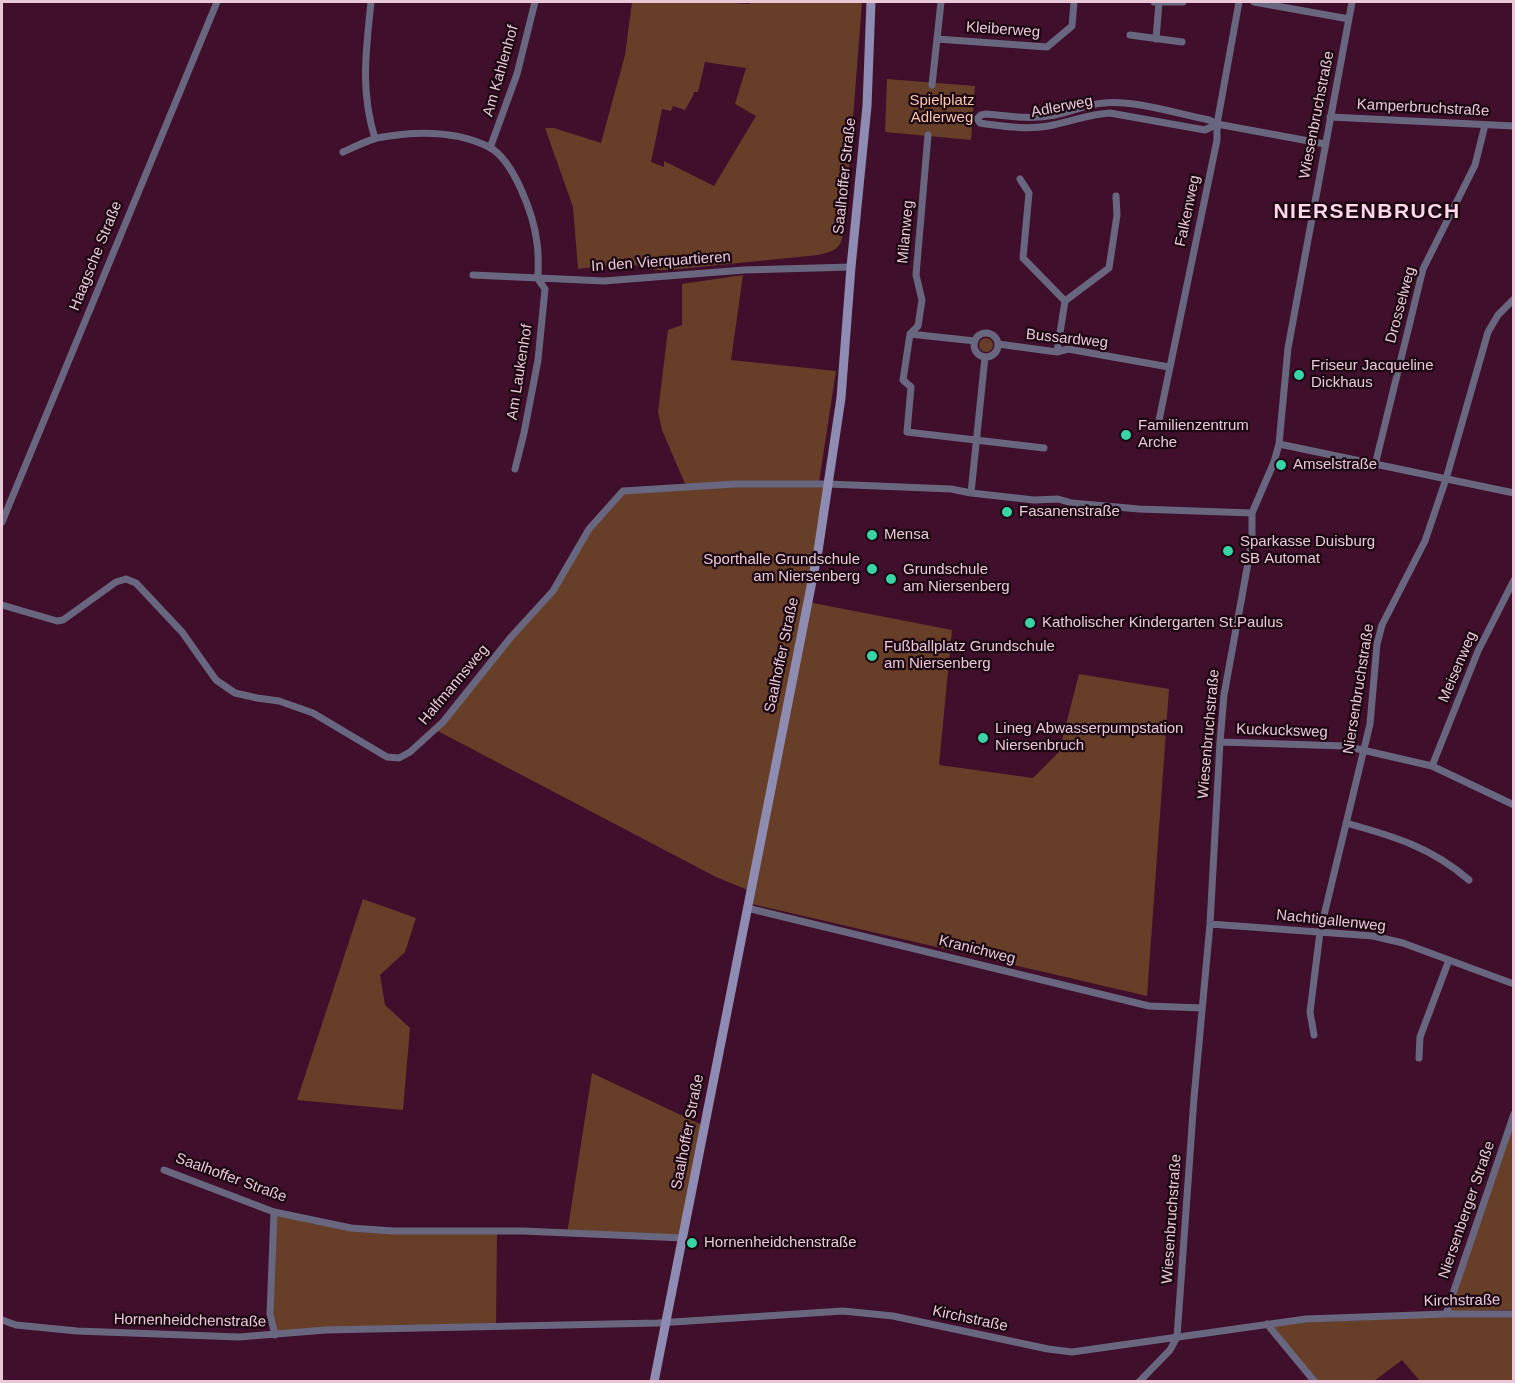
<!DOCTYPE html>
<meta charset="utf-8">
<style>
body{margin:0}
#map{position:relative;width:1515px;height:1383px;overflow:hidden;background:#400f2c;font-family:Helvetica,sans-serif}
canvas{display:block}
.frame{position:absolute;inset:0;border:3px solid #e9c9d8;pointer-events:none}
</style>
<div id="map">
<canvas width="1515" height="1383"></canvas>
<div class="frame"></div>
</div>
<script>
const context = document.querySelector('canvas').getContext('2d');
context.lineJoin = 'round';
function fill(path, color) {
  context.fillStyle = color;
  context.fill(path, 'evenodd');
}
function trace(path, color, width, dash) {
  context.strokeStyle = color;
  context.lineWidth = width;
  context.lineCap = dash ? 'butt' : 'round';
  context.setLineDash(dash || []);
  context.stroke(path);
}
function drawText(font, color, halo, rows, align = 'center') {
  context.font = font + ' Helvetica,sans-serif';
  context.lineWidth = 4.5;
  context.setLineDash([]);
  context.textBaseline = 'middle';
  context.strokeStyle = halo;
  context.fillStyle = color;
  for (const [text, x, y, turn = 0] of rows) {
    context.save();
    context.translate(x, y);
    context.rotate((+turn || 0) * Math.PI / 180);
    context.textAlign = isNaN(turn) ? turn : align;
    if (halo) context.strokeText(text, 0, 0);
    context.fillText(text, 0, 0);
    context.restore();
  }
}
fill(new Path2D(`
 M632 2H720L749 4 750 2H862L845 222C841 244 843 250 818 255L669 270H656L626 263 578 269 573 207 545 128H554L601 143 625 55ZM705 62 746 68 735 104 756 116 714 186 664 161V167L651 162 662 109 671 111 673 106 685 110 693 96 694 92H698Z
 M887 79 975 86 971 140 885 132Z
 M743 275 731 360 836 371 819 482 828 484 808 602 952 630 939 765 1033 778 1059 752 1079 674 1169 689 1147 996 748 903 750 891 716 877 434 729 555 589 589 530 626 488 686 486 662 430 658 412 668 330 682 325V284Z
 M979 345a7 7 0 1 1 14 0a7 7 0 1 1-14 0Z
 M363 899 416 918 405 952 380 975 385 1005 410 1028 403 1110 297 1100Z
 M592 1073 704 1126 683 1238 567 1234Z
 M1513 1116V1310L1450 1311 1488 1197 1492 1196H1487Z
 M274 1212 351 1228 497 1231 496 1327 275 1335 270 1314Z
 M1513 1314V1381H1420L1402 1360 1374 1381H1315L1267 1324Z`), '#673e28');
trace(new Path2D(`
 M371 2C366 52 360 89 375 139
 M1154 2H1183
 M1254 2 1349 19
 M1130 35 1182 42
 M937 39 1047 47 1072 26 1074 2
 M1156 39 1159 2
 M932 85 941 2
 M1330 117 1514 126
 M1217 124 1205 130 1110 113C1090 114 1073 121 1053 125 1031 130 1008 127 986 124L980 123 977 119 981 115 986 114C1009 116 1031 120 1055 115 1071 112 1087 104 1104 103 1135 100 1178 114 1209 120L1217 124 1325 144
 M928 135 916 275 922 300 918 326 910 334 903 380 911 387 907 432 1044 448
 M490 148 517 74 535 2
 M343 152C354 147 366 141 377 138 414 131 455 130 489 147 514 160 534 216 537 243 539 255 538 267 538 279
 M1020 179 1029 193 1023 258 1065 301 1057 352
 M473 275 604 281 744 270 851 267
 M1065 301 1109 268 1117 215 1116 196
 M974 345a12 12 0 1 1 24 0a12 12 0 1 1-24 0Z
 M910 334 975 341
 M998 344 1057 352 1068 349 1169 367
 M1158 425 1217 140V124L1239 2
 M1279 444 1514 493
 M1375 465 1423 269 1475 165 1485 125
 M515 469 524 433 538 360 545 289 538 279
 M971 493 985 357
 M2 522 217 2
 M2 605 57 621 63 620 116 582 126 579 136 583 182 632 216 680 235 693 257 698 279 701 313 713 387 757 399 758 410 752 443 722 511 637 553 591 589 529 623 491 735 484H828L951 489 971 493 1034 500 1058 499 1072 503 1139 509 1252 513
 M1220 742 1345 746 1432 766 1514 805
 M1432 766 1478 651 1514 580
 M1346 823C1393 836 1431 847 1469 880
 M747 908 1149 1006 1202 1008
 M1210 924 1373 936 1403 943 1514 984
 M1314 1035 1310 1012 1320 932 1370 724 1377 644 1382 625 1425 541 1446 479 1488 332 1498 315 1514 299
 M1419 1058 1420 1037 1449 960
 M164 1170 274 1212 351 1228 393 1231H523L683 1238
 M274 1212 270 1314 275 1335
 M1446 1314 1514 1114
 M2 1320 16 1325 77 1331 239 1337 326 1330 658 1323 843 1311 893 1316 1048 1349 1072 1352 1306 1319 1446 1314H1514
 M1267 1324 1315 1382
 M1139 1382 1170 1350 1177 1337 1194 1098 1210 924 1220 742 1224 695 1252 541V513L1274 462 1279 444 1288 348 1352 2`), '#68677f', 7);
trace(new Path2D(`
 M654 1382 818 551 841 398 851 267 867 106 871 2`), '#8f8cb3', 9);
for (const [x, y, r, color] of [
 [1299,375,6,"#38d4a6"],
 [1126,435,6,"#38d4a6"],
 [1281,465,6,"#38d4a6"],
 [1007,512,6,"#38d4a6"],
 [872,535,6,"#38d4a6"],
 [1228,551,6,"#38d4a6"],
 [872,569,6,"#38d4a6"],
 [891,579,6,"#38d4a6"],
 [1030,623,6,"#38d4a6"],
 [872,656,6,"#38d4a6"],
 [983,738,6,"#38d4a6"],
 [692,1243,6,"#38d4a6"]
]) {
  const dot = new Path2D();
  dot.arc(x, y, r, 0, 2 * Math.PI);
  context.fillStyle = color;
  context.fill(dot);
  trace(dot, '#1b0611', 2);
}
drawText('15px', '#e9c9d8', '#1b0611', [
 ["Kleiberweg",1003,30,4],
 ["Am Kahlenhof",501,71,-74],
 ["Adlerweg",1062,107,-11],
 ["Kamperbruchstraße",1423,108,3],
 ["Wiesenbruchstraße",1317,115,-79],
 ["Saalhoffer Straße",845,176,-84],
 ["Falkenweg",1188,211,-78],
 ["Milanweg",906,232,-85],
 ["Haagsche Straße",96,256,-68],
 ["In den Vierquartieren",661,262,-4],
 ["Drosselweg",1401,305,-75],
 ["Bussardweg",1067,339,6],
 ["Am Laukenhof",520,372,-81],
 ["Saalhoffer Straße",782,655,-78],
 ["Meisenweg",1458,667,-67],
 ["Halfmannsweg",454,685,-50],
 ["Niersenbruchstraße",1359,689,-81],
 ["Kuckucksweg",1282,731,2],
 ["Wiesenbruchstraße",1209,734,-85],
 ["Nachtigallenweg",1331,921,6],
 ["Kranichweg",977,950,14],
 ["Saalhoffer Straße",688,1132,-79],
 ["Saalhoffer Straße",231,1178,20],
 ["Niersenberger Straße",1467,1210,-71],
 ["Wiesenbruchstraße",1172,1219,-86],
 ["Kirchstraße",1462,1301,-1],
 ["Kirchstraße",970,1319,12],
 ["Hornenheidchenstraße",190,1321,1]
]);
drawText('15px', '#f9c8af', '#1b0611', [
 ["Spielplatz",942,101],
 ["Adlerweg",942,118]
]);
drawText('15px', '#e9c9d8', '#1b0611', [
 ["Friseur Jacqueline",1311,366],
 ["Dickhaus",1311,383],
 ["Familienzentrum",1138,426],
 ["Arche",1138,443],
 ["Amselstraße",1293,465],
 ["Fasanenstraße",1019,512],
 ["Mensa",884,535],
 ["Sparkasse Duisburg",1240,542],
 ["SB Automat",1240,559],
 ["Sporthalle Grundschule",860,560,"right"],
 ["am Niersenberg",860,577,"right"],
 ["Grundschule",903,570],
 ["am Niersenberg",903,587],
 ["Katholischer Kindergarten St.Paulus",1042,623],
 ["Fußballplatz Grundschule",884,647],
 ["am Niersenberg",884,664],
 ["Lineg Abwasserpumpstation",995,729],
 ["Niersenbruch",995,746],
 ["Hornenheidchenstraße",704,1243]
], 'left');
context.letterSpacing = '1.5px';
drawText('bold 21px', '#ffd7e9', '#1b0611', [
 ["NIERSENBRUCH",1367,212]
]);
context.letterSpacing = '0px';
</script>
